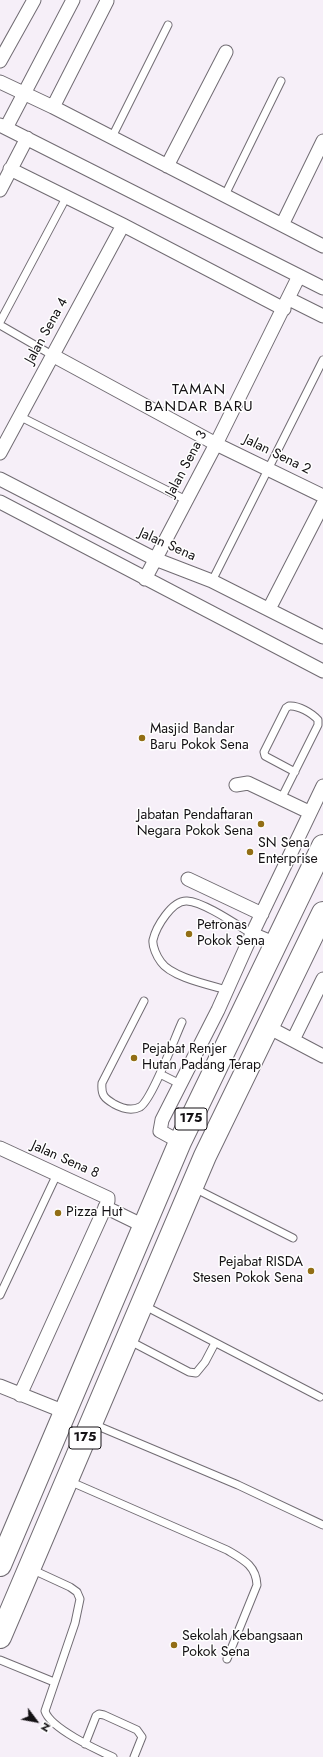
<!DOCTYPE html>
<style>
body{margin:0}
#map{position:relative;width:323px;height:1757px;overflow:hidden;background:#f6eff8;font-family:Jost,sans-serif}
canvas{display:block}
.north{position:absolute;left:16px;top:1701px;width:40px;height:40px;-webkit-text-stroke:3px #fff;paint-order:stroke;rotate:122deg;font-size:11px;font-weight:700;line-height:16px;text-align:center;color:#141114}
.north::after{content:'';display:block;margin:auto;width:14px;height:18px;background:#141114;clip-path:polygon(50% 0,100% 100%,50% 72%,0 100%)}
</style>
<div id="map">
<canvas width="323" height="1757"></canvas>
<div class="north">N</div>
</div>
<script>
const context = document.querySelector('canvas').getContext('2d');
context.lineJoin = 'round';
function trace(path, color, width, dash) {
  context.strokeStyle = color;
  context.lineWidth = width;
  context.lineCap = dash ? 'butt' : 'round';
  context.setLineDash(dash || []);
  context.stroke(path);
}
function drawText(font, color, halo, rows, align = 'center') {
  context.font = font + ' Jost,sans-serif';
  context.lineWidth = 3;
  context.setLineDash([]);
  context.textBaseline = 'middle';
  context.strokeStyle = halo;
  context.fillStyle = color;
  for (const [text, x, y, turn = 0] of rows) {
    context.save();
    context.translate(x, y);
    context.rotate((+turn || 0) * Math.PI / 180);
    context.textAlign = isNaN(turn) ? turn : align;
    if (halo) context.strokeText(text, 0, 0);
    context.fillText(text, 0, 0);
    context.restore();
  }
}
const lane = new Path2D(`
 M112 137 168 25
 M225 195 281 81
 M0 322 67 196
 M0 325 52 355
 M19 416 186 500
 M212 581 323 360
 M281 799 318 725V720C312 713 298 705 289 706L286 708 264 752 265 756 295 772
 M227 990C210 985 171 977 161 962 157 957 152 946 153 940 156 927 172 900 187 901 204 902 237 925 252 934
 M144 1001 102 1083C101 1095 104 1098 114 1104 123 1109 132 1111 140 1107 152 1100 175 1037 182 1022
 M160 1074 180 1084
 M194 1188 293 1238
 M0 1295 57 1174
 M143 1305 320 1397
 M128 1340 189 1372 196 1373 205 1362 215 1343
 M93 1424 238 1485 323 1525
 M69 1481 227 1550C242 1559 256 1565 257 1585L227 1659
 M31 1569 70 1587 77 1592 80 1599 75 1623 45 1711C50 1728 97 1750 113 1757
 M0 1660 54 1682
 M85 1744 96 1716 99 1714 104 1715 137 1730 142 1737 134 1757`);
const street = new Path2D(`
 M0 61 34 0
 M0 82 53 107 323 246
 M53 107 107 1
 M0 125 323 288
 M6 128 73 0
 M167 166 226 52
 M10 169 123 225 284 309
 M0 190 27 138
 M282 225 323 141
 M289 299 323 316
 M52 355 216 444 323 496
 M0 453 123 225
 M0 479 155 559 212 581 323 637
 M0 502 323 671
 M145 579 216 444 299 276
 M269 609 323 504
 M236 785 248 783 309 812
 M188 879 262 914
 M252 934 276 944
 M268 1027 323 1056
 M293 1040 323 979
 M180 1142 160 1131 162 1120 218 1010 252 934 323 786
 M0 1148 108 1198V1201L20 1395
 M105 1207 144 1226
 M0 1386 65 1412`);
const highway = new Path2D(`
 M0 1565 180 1142 323 846
 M0 1637 205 1156 323 913`);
trace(lane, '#716c73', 9);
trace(street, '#716c73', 15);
trace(highway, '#716c73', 24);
trace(lane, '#fff', 7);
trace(street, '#fff', 13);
trace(highway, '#fff', 22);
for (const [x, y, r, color] of [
 [142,738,4,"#926e15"],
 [261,824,4,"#926e15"],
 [250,852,4,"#926e15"],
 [189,934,4,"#926e15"],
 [134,1058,4,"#926e15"],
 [58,1213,4,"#926e15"],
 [311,1271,4,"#926e15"],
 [174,1645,4,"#926e15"]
]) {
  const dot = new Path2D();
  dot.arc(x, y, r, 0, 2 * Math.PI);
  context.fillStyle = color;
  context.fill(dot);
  trace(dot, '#fff', 1.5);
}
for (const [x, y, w] of [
 [191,1119,32],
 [85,1438,32]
]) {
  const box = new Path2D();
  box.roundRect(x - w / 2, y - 11, w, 22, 3);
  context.fillStyle = '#fff';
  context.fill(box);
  trace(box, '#141114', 1);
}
drawText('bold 13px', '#141114', null, [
 ["175",191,1119],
 ["175",85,1438]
]);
drawText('14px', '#141114', '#fff', [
 ["Jalan Sena 4",47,331,-61],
 ["Jalan Sena 2",277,455,26],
 ["Jalan Sena 3",187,464,-62],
 ["Jalan Sena",167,545,24],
 ["Jalan Sena 8",65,1160,24]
]);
drawText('14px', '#141114', '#fff', [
 ["Masjid Bandar",150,730],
 ["Baru Pokok Sena",150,746],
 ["Jabatan Pendaftaran",253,816,"right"],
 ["Negara Pokok Sena",253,832,"right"],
 ["SN Sena",258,844],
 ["Enterprise",258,860],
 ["Petronas",197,926],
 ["Pokok Sena",197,942],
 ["Pejabat Renjer",142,1050],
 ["Hutan Padang Terap",142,1066],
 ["Pizza Hut",66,1213],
 ["Pejabat RISDA",303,1263,"right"],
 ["Stesen Pokok Sena",303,1279,"right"],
 ["Sekolah Kebangsaan",182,1637],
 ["Pokok Sena",182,1653]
], 'left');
context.letterSpacing = '1px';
drawText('15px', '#141114', '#fff', [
 ["TAMAN",199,390],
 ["BANDAR BARU",199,407]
]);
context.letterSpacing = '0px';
</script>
